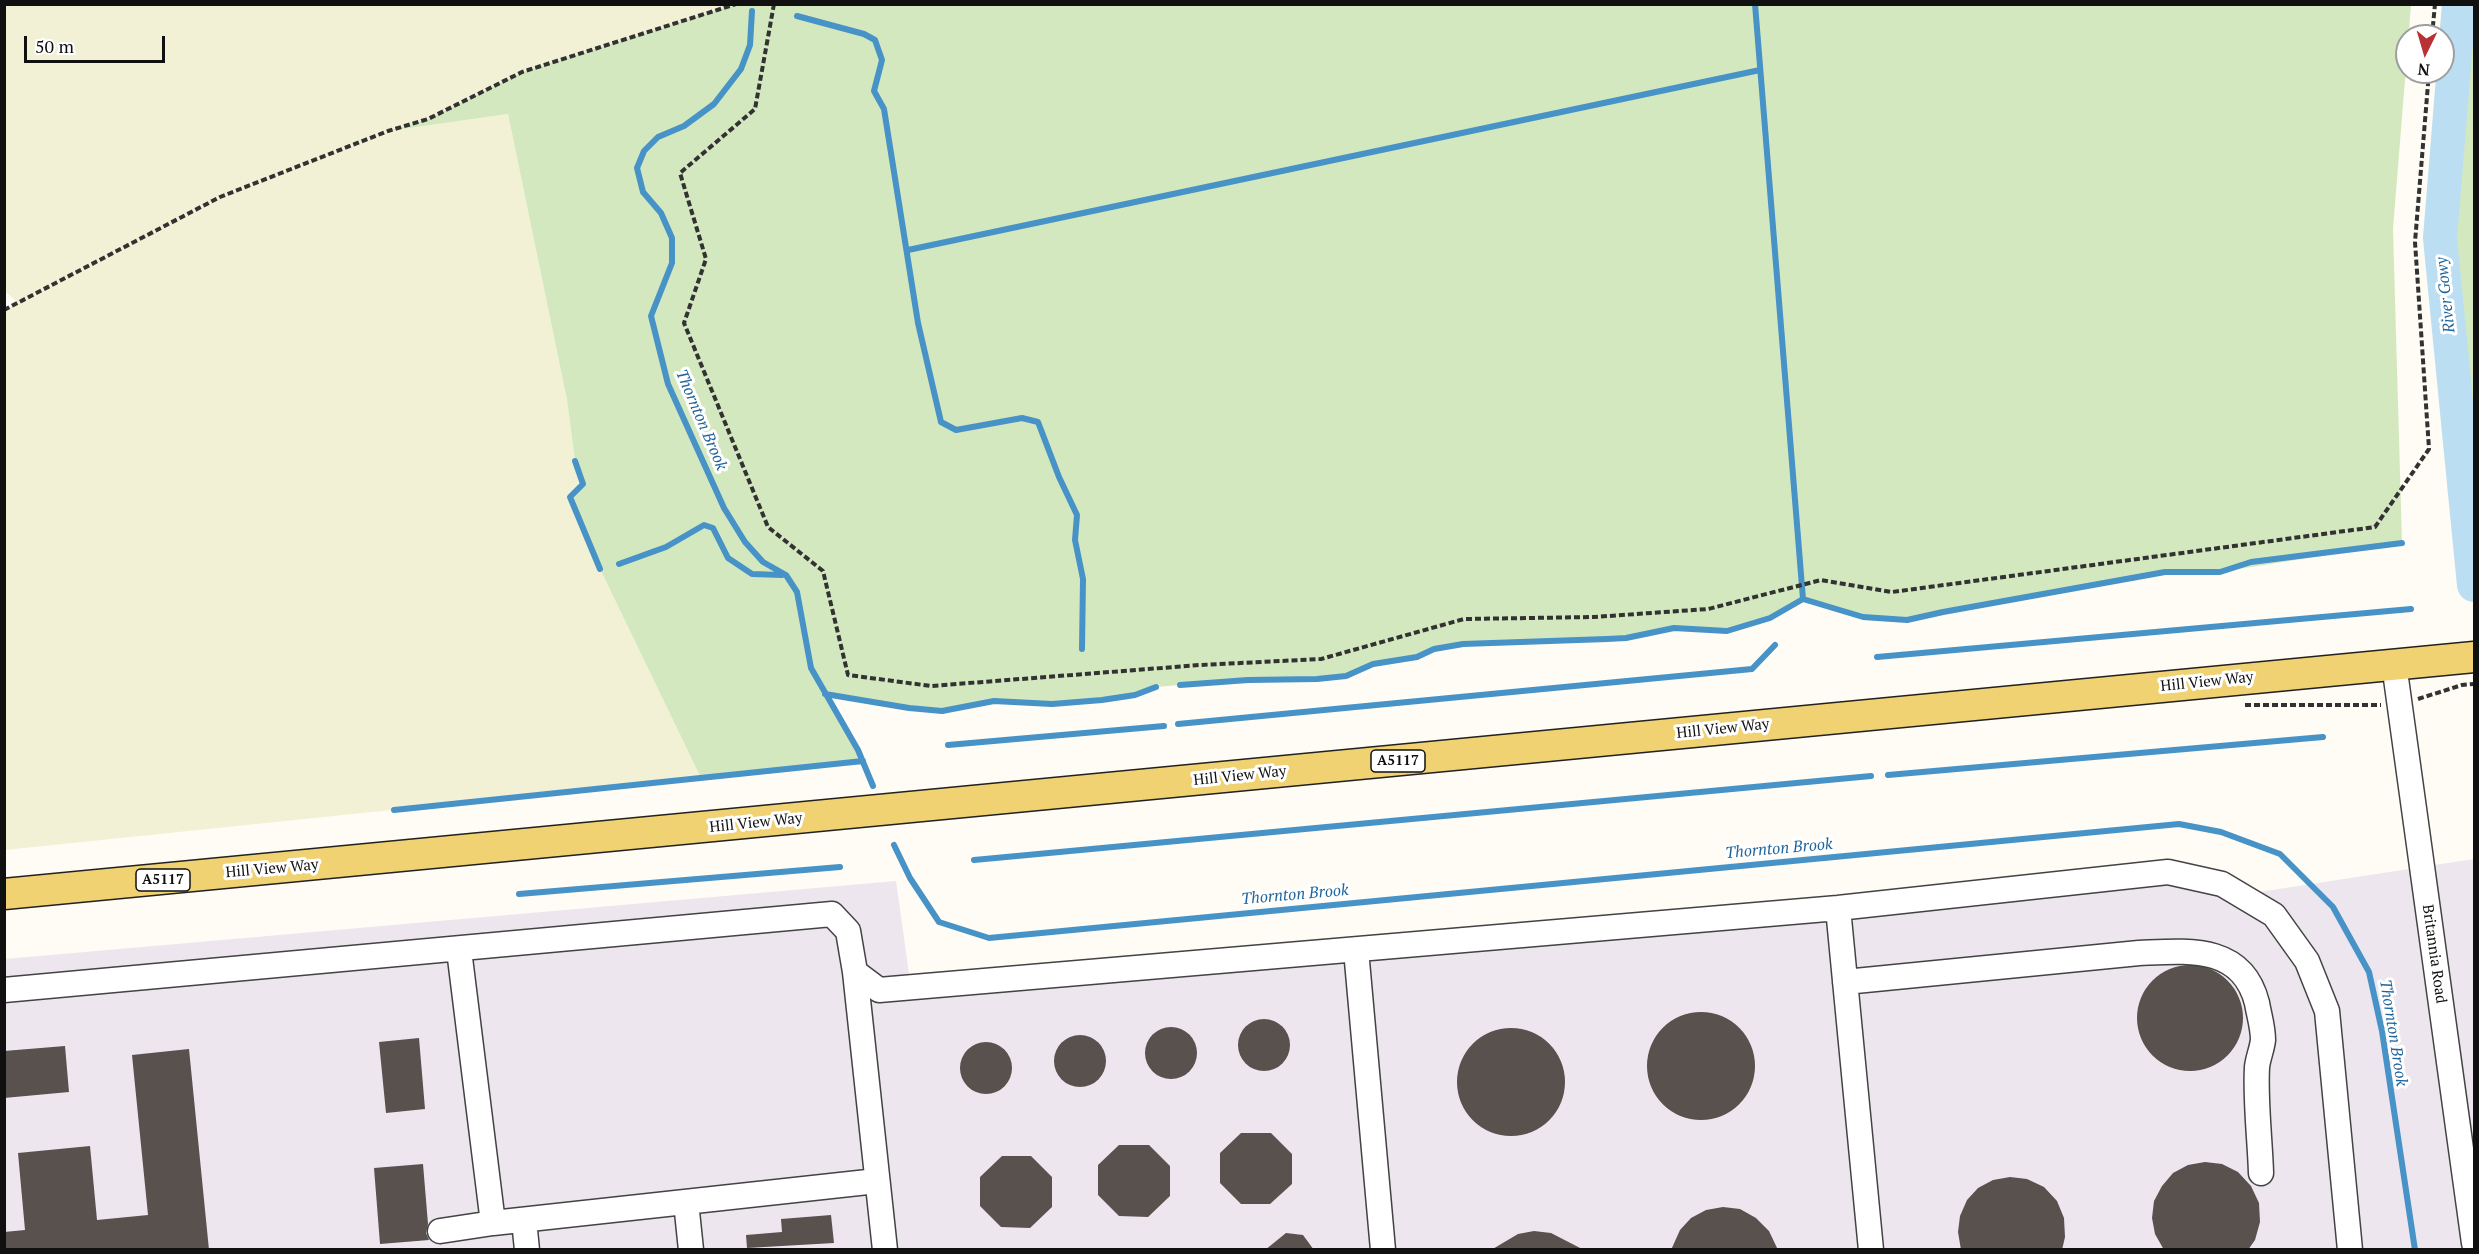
<!DOCTYPE html>
<style>
body{margin:0}
#map{position:relative;width:2479px;height:1254px;overflow:hidden;background:#fefcf4;font-family:"PT Serif",serif}
canvas{display:block}
.frame{position:absolute;inset:0;border:6px solid #101010;pointer-events:none}
.north{position:absolute;left:2395px;top:24px;width:60px;height:60px;box-sizing:border-box;background:#fff;border:2px solid #9f9f9f;border-radius:50%;rotate:185deg;font-size:16px;font-weight:700;line-height:24px;text-align:center;color:#101010}
.north::after{content:'';display:block;margin:auto;width:21px;height:27px;background:#b93035;clip-path:polygon(50% 0,100% 100%,50% 72%,0 100%)}
.scale{position:absolute;left:24px;top:36px;width:141px;height:27px;box-sizing:border-box;border:3px solid #101010;border-top:0;padding-left:8px;font-size:18px;line-height:21px;white-space:nowrap;color:#101010;-webkit-text-stroke:4px #fff;paint-order:stroke}
</style>
<div id="map">
<canvas width="2479" height="1254"></canvas>
<div class="frame"></div>
<div class="north">N</div>
<div class="scale">50 m</div>
</div>
<script>
const context = document.querySelector('canvas').getContext('2d');
context.lineJoin = 'round';
function fill(path, color) {
  context.fillStyle = color;
  context.fill(path, 'evenodd');
}
function trace(path, color, width, dash) {
  context.strokeStyle = color;
  context.lineWidth = width;
  context.lineCap = dash ? 'butt' : 'round';
  context.setLineDash(dash || []);
  context.stroke(path);
}
function drawText(font, color, halo, rows, align = 'center') {
  context.font = font + ' "PT Serif",serif';
  context.lineWidth = 6;
  context.setLineDash([]);
  context.textBaseline = 'middle';
  context.strokeStyle = halo;
  context.fillStyle = color;
  for (const [text, x, y, turn = 0] of rows) {
    context.save();
    context.translate(x, y);
    context.rotate((+turn || 0) * Math.PI / 180);
    context.textAlign = isNaN(turn) ? turn : align;
    if (halo) context.strokeText(text, 0, 0);
    context.fillText(text, 0, 0);
    context.restore();
  }
}
fill(new Path2D(`
 M2474 859V1249L5 1250V959L896 881 910 981 2217 872 2259 892Z`), '#ede6ee');
fill(new Path2D(`
 M5 5H736L522 72 428 119 393 130 508 114 567 400 575 461 583 484 600 569 701 778 5 850 4 310 18 303 5 291Z`), '#f3f1d5');
fill(new Path2D(`
 M736 4 2411 5 2393 229 2402 543 2220 572H2165L1943 612 1907 620 1863 617 1803 599 1770 618 1727 631 1674 628 1626 638 1607 639 1463 644 1434 649 1417 657 1373 664 1346 676 1317 679 1248 680 1180 685 1156 687 1135 695 1102 700 1052 704 994 701 942 711 909 708 826 694 863 761 701 778 600 569 570 497 583 484 575 461 567 400 508 114 388 131 428 119 522 72Z
 M2459 5H2474V585L2440 238Z`), '#d4e8bf');
trace(new Path2D(`
 M752 11 750 45 741 69 714 104 684 126 658 137 644 151 637 168 643 192 661 213 672 238V263L651 316 668 384 724 508 745 542 763 562 786 575 797 592 811 668 858 750 873 786
 M797 16 864 34 875 40 882 60 874 91 884 109 918 323 941 422 956 430 1022 418 1038 422 1059 477 1077 515 1075 540 1083 579 1082 649
 M908 250 1760 70
 M575 461 583 484 570 497 600 569
 M2469 540H2474
 M619 564 666 547 704 525 713 528 728 558 752 574 782 575
 M1803 599 1863 617 1907 620 1943 612 2165 572H2220L2251 562 2402 543
 M1877 657 2411 609
 M1180 685 1248 680 1317 679 1346 676 1373 664 1417 657 1434 649 1463 644 1607 639 1626 638 1674 628 1727 631 1770 618 1803 599 1755 4
 M825 694 909 708 942 711 994 701 1052 704 1102 700 1135 695 1156 687
 M1178 724 1752 669 1775 645
 M948 745 1164 726
 M1888 775 2323 737
 M394 810 863 761
 M894 845 910 878 939 922 989 938 2179 824 2221 832 2280 854 2333 907 2369 972 2382 1031 2415 1250
 M974 860 1871 776
 M519 894 840 867`), '#4792c6', 6);
trace(new Path2D(`
 M2459 4 2440 238 2474 585`), '#bbdef3', 34);
fill(new Path2D(`
 M2137 1018a53 53 0 1 1 106 0a53 53 0 1 1-106 0Z
 M1647 1066a54 54 0 1 1 108 0a54 54 0 1 1-108 0Z
 M1238 1045a26 26 0 1 1 52 0a26 26 0 1 1-52 0Z
 M1145 1053a26 26 0 1 1 52 0a26 26 0 1 1-52 0Z
 M1457 1082a54 54 0 1 1 108 0a54 54 0 1 1-108 0Z
 M1054 1061a26 26 0 1 1 52 0a26 26 0 1 1-52 0Z
 M419 1038 425 1109 386 1113 379 1042Z
 M960 1068a26 26 0 1 1 52 0a26 26 0 1 1-52 0Z
 M65 1046 69 1092 4 1098V1051Z
 M189 1049 209 1250H4V1232L25 1230 18 1153 90 1146 97 1220 148 1215 132 1055Z
 M1241 1133H1271L1292 1154V1184L1270 1204H1241L1220 1183V1153Z
 M1119 1145H1149L1170 1166V1196L1148 1217 1119 1216 1098 1195V1165Z
 M1002 1156H1031L1052 1177V1207L1030 1228 1001 1227 980 1206V1177Z
 M2205 1162 2222 1164 2238 1172 2251 1186 2259 1203 2260 1222 2255 1240 2248 1250H2164L2155 1234 2152 1218 2154 1201 2162 1186 2173 1173 2188 1165Z
 M423 1164 428 1224 426 1233 429 1240 380 1244 374 1168Z
 M2010 1177 2027 1179 2044 1187 2057 1201 2064 1218 2065 1237 2062 1250H1961L1958 1232 1960 1216 1967 1200 1978 1188 1993 1180Z
 M1723 1207 1740 1209 1756 1218 1769 1231 1778 1250H1671L1680 1230 1691 1218 1706 1210Z
 M831 1215 834 1243 747 1248 746 1235 782 1232 781 1219Z
 M1534 1231 1551 1233 1584 1250H1491L1518 1234Z
 M1286 1233 1303 1235 1314 1250H1265Z`), '#58514d');
const minor = new Path2D(`
 M2394 664 2474 1243
 M1838 908 1871 1250
 M459 950 493 1223
 M1356 950 1383 1250
 M855 972 885 1250
 M1845 982 2139 953C2187 951 2242 944 2257 1003 2259 1015 2263 1027 2263 1040 2262 1049 2258 1058 2257 1067 2255 1100 2260 1140 2261 1173
 M4 990 832 914 848 931 855 972 879 990 1838 908 2168 872 2222 884 2274 915 2307 961 2327 1011 2350 1250
 M686 1202 691 1250
 M524 1220 527 1250
 M440 1231 493 1223 877 1181`);
const major = new Path2D(`
 M4 894 2474 657`);
trace(minor, '#434343', 27);
trace(major, '#212121', 33);
trace(new Path2D(`
 M774 4 755 109 680 173 706 259 684 323 768 527 823 571 848 675 931 686 1200 665 1321 659 1464 619 1594 617 1708 609 1821 580 1892 592 2375 527 2429 449 2415 242 2429 72
 M2432 36 2435 4
 M4 310 220 197 388 131 428 119 522 72 736 4
 M2418 699 2462 685 2474 684
 M2245 705H2381`), '#323232', 4, [6, 3]);
trace(minor, '#fff', 24);
trace(major, '#f0d272', 30);
for (const [x, y, w] of [
 [1398,761,54],
 [163,880,54]
]) {
  const box = new Path2D();
  box.roundRect(x - w / 2, y - 11, w, 22, 4.5);
  context.fillStyle = '#fff';
  context.fill(box);
  trace(box, '#101010', 1.5);
}
drawText('bold 14px', '#101010', null, [
 ["A5117",1398,761],
 ["A5117",163,880]
]);
drawText('15px', '#101010', '#fff', [
 ["Hill View Way",2207,682,-6],
 ["Hill View Way",1723,729,-6],
 ["Hill View Way",1240,776,-6],
 ["Hill View Way",756,823,-6],
 ["Hill View Way",272,869,-5],
 ["Britannia Road",2434,954,82]
]);
drawText('italic 16px', '#20649c', '#fff', [
 ["River Gowy",2446,295,-96],
 ["Thornton Brook",701,420,67],
 ["Thornton Brook",1779,849,-5],
 ["Thornton Brook",1295,895,-5],
 ["Thornton Brook",2393,1033,81]
]);
</script>
